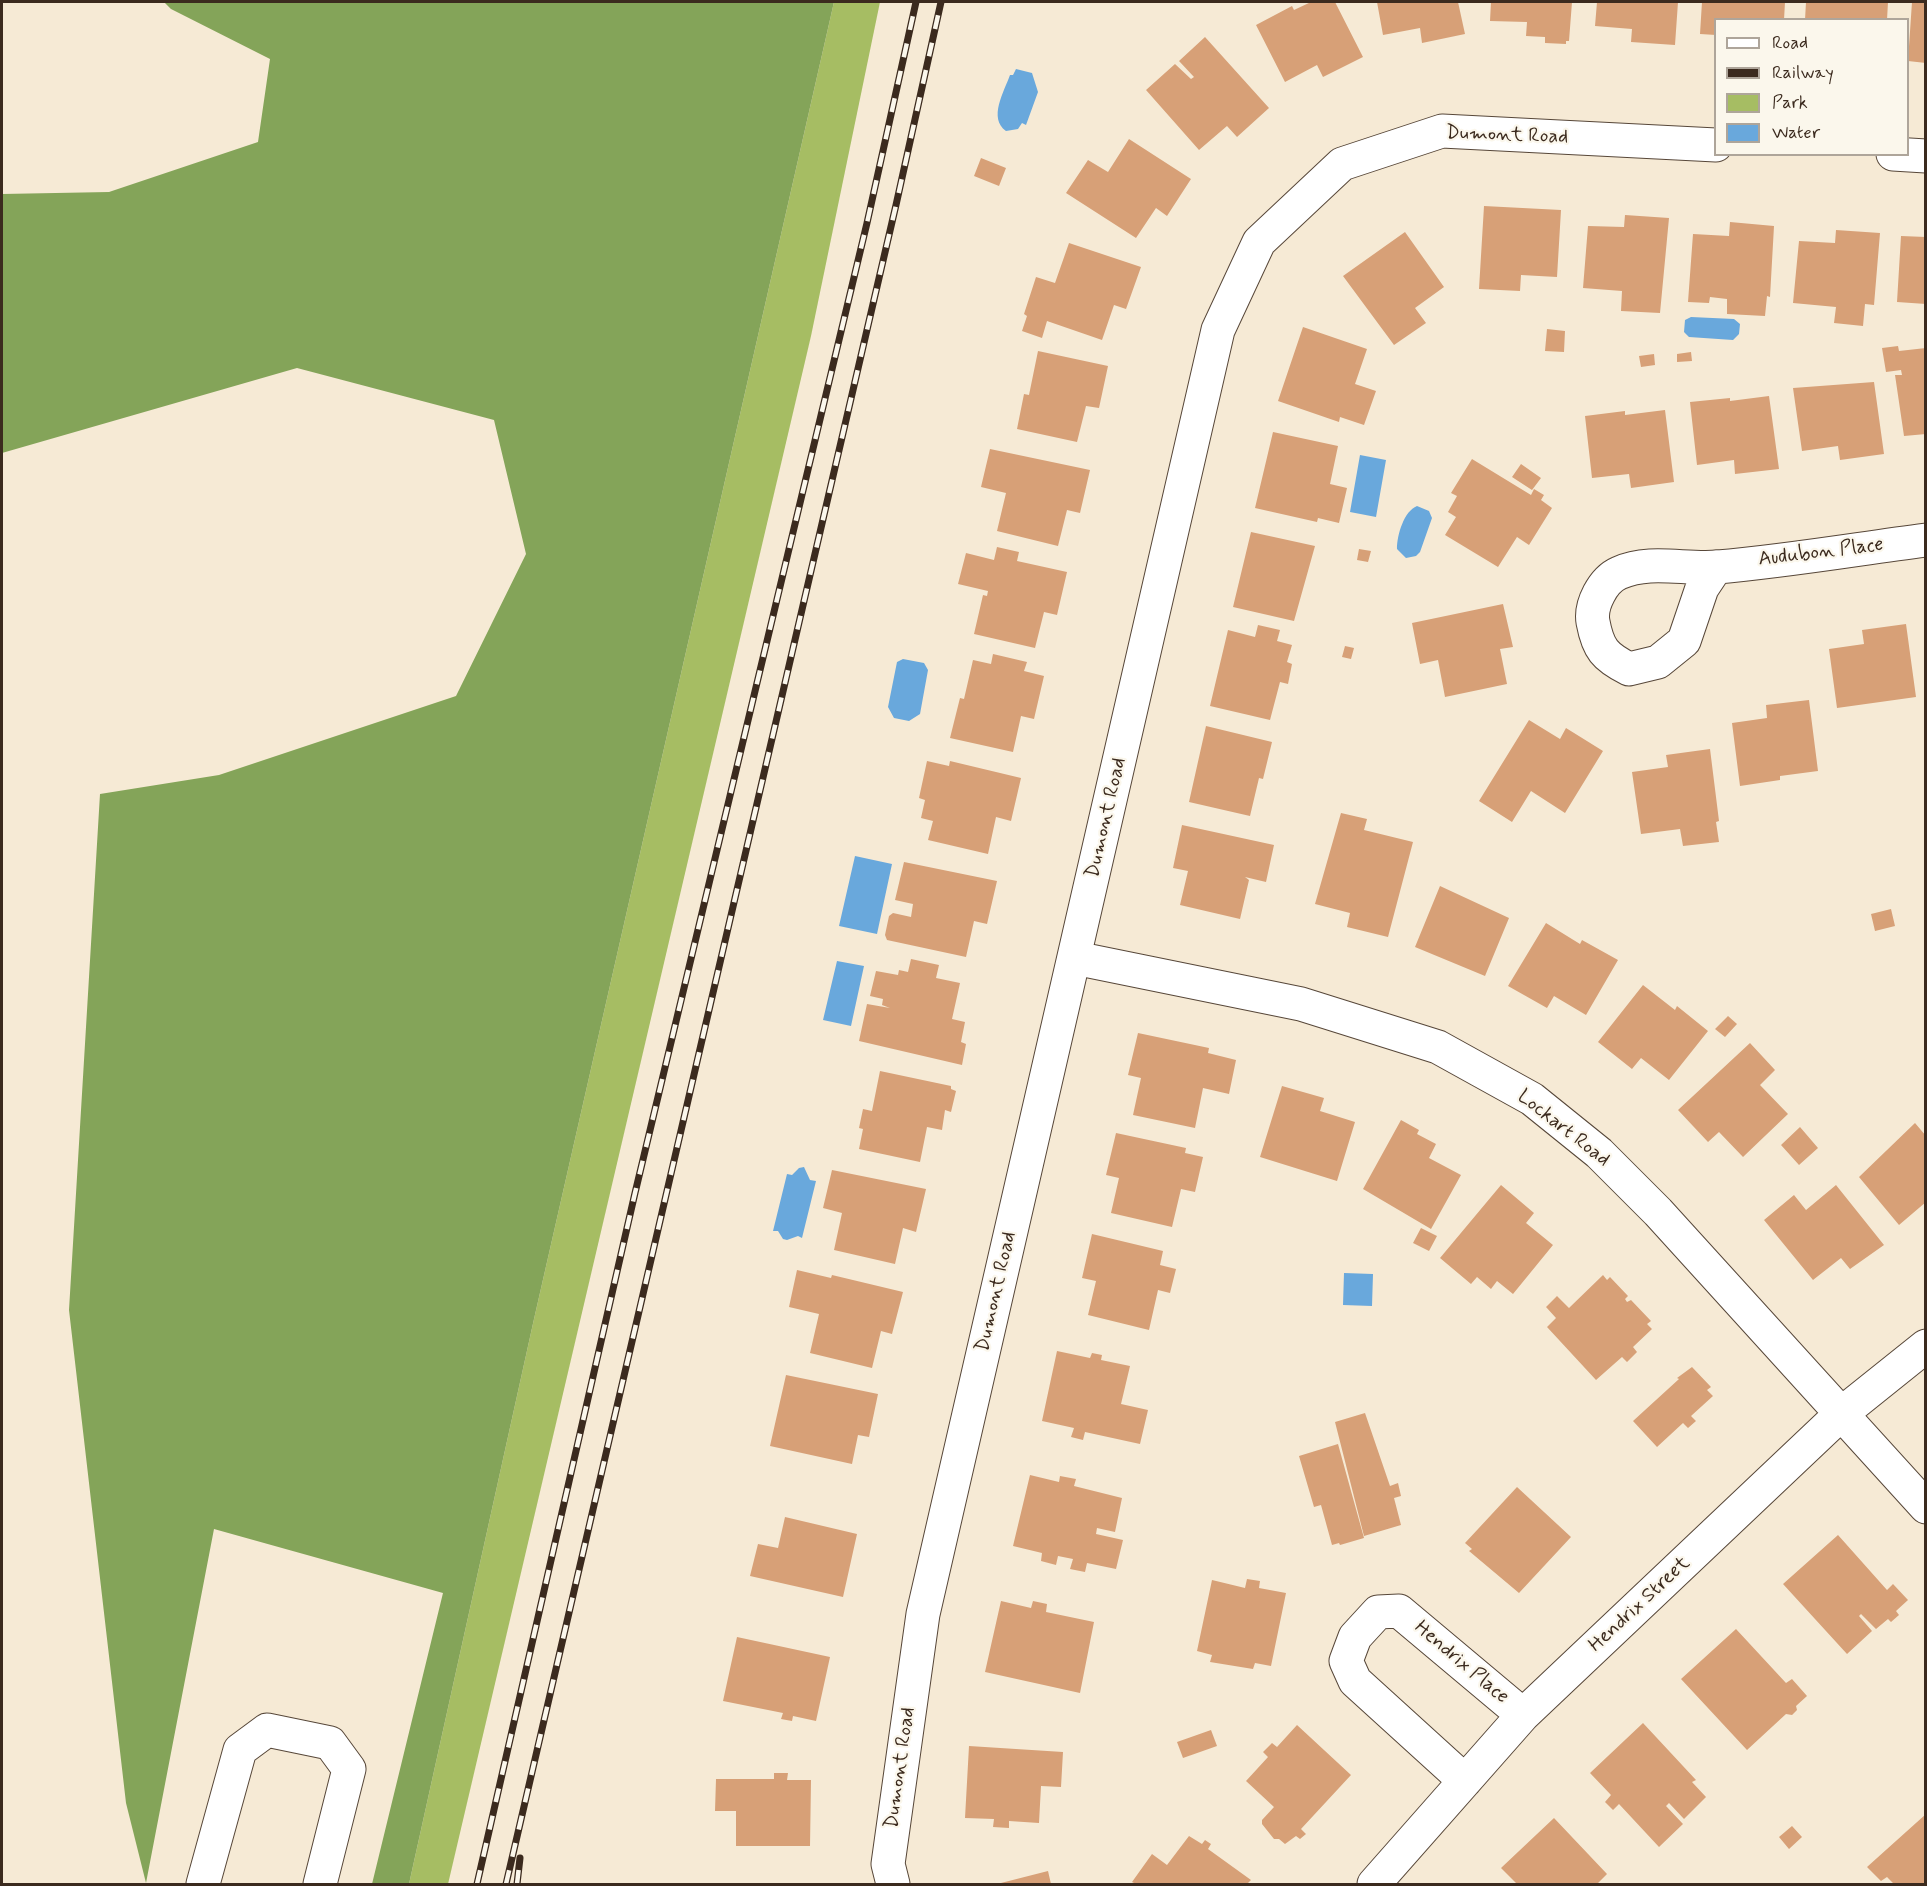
<!DOCTYPE html>
<style>
body{margin:0}
#map{position:relative;width:1927px;height:1886px;overflow:hidden;background:#f6ead5;font-family:Mynerve,sans-serif}
canvas{display:block}
.frame{position:absolute;inset:0;border:3px solid #3b2a1e;pointer-events:none}
.legend{position:absolute;left:1714px;top:18px;width:195px;height:138px;box-sizing:border-box;background:#fbf7ec;border:2px solid #aea59a;margin:0;padding:8px 10px;list-style:none;font-size:18px;color:#3b2a1e}
.legend li{display:flex;align-items:center;gap:12px;height:30px}
.legend b{width:30px;border:2px solid #aea59a}
</style>
<div id="map">
<canvas width="1927" height="1886"></canvas>
<div class="frame"></div>
<ul class="legend">
<li><b style="height:8px;background:#fff"></b>Road</li>
<li><b style="height:8px;background:#3b2a1e"></b>Railway</li>
<li><b style="height:16px;background:#a6bd63"></b>Park</li>
<li><b style="height:16px;background:#69a8dc"></b>Water</li>
</ul>
</div>
<script>
const context = document.querySelector('canvas').getContext('2d');
context.lineJoin = 'round';
function fill(path, color) {
  context.fillStyle = color;
  context.fill(path, 'evenodd');
}
function trace(path, color, width, dash) {
  context.strokeStyle = color;
  context.lineWidth = width;
  context.lineCap = dash ? 'butt' : 'round';
  context.setLineDash(dash || []);
  context.stroke(path);
}
function drawText(font, color, halo, rows, align = 'center') {
  context.font = font + ' Mynerve,sans-serif';
  context.lineWidth = 4.5;
  context.setLineDash([]);
  context.textBaseline = 'middle';
  context.strokeStyle = halo;
  context.fillStyle = color;
  for (const [text, x, y, turn = 0] of rows) {
    context.save();
    context.translate(x, y);
    context.rotate((+turn || 0) * Math.PI / 180);
    context.textAlign = isNaN(turn) ? turn : align;
    if (halo) context.strokeText(text, 0, 0);
    context.fillText(text, 0, 0);
    context.restore();
  }
}
fill(new Path2D(`
 M834 2H880L811 336 448 1884H409L534 1319Z`), '#a6bd63');
fill(new Path2D(`
 M164 2H834L534 1319 409 1884H372L443 1593 214 1529 146 1883 126 1803 69 1310 100 794 219 775 456 696 526 554 494 420 297 368 2 453V194L109 192 258 142 270 59 171 9Z`), '#84a459');
fill(new Path2D(`
 M1016 69 1032 73 1038 92 1026 125 1022 123 1018 129 1006 131C988 118 1004 92 1010 75H1013Z
 M1691 317 1734 319 1740 324 1739 334 1733 340 1689 337 1684 332 1685 320Z
 M1360 455 1386 460 1376 517 1350 512Z
 M1417 506 1429 511 1432 518 1420 552 1416 556 1406 558 1397 549C1397 535 1404 511 1417 506Z
 M903 659 924 663 928 670 920 714 909 721 894 718 888 707 897 662Z
 M855 856 892 864 877 934 839 926Z
 M837 961 864 966 851 1026 823 1020Z
 M804 1167 810 1180 816 1181 802 1238 798 1236 787 1240 783 1239 778 1231H773L787 1174 792 1175 799 1168Z
 M1344 1273 1373 1274 1372 1306 1343 1305Z`), '#69a8dc');
fill(new Path2D(`
 M1311 2H1335L1363 57 1323 77 1317 65 1285 82 1256 25 1292 6 1294 10Z
 M1377 2H1458L1465 34 1422 43 1420 28 1383 35Z
 M1491 2H1572L1569 41H1566V44L1545 43V37L1526 36 1527 22 1490 21Z
 M1597 2H1678L1675 45 1631 42 1632 29 1595 26Z
 M1702 2H1785L1784 20H1716V35L1700 34Z
 M1806 2H1888L1887 20H1805Z
 M1912 2H1926V63L1908 61Z
 M1205 37 1269 108 1237 137 1227 126 1199 150 1146 90 1175 64 1191 79 1194 77 1179 61Z
 M1129 139 1191 179 1167 216 1156 208 1136 238 1066 193 1088 160 1108 172Z
 M981 158 1006 168 999 186 974 176Z
 M1484 206 1561 210 1557 277 1521 275 1520 291 1479 289Z
 M1625 215 1669 218 1660 313 1621 311 1622 291 1583 288 1588 226 1624 227Z
 M1730 222 1774 226 1770 297 1767 296 1765 316 1727 314V299L1710 297 1709 303 1688 302 1693 234 1729 236Z
 M1836 230 1880 233 1874 305 1865 304 1863 326 1834 323 1836 307 1793 303 1799 241 1835 243Z
 M1405 232 1444 287 1415 308 1426 323 1394 345 1343 276Z
 M1901 236 1926 237V304L1897 302Z
 M1069 243 1141 267 1126 309 1114 305 1102 340 1047 321 1042 338 1022 331 1027 316 1024 314 1036 277 1055 283Z
 M1303 327 1367 349 1355 384 1376 391 1364 425 1340 417 1339 422 1278 401Z
 M1547 329 1565 331 1564 352 1545 351Z
 M1898 346 1899 351 1926 348V434L1904 436 1895 375H1902L1901 370 1886 372 1882 348Z
 M1038 351 1108 366 1099 408 1086 406 1077 442 1017 429 1024 394 1029 395Z
 M1691 352 1692 361 1677 362V354Z
 M1654 354 1655 365 1641 367 1639 356Z
 M1874 382 1884 454 1840 460 1838 446 1802 451 1793 388Z
 M1769 396 1779 469 1735 474 1734 460 1697 465 1690 402 1730 398V401Z
 M1665 410 1674 482 1631 488 1629 474 1592 478 1585 416 1625 411V415Z
 M1273 432 1338 446 1330 484 1347 488 1339 523 1318 518 1317 522 1255 508Z
 M990 449 1090 470 1080 513 1067 510 1058 546 997 531 1006 493 981 487Z
 M1472 459 1531 495 1534 489 1544 495 1541 500 1552 508 1529 545 1517 537 1498 567 1445 535 1456 517 1448 512 1457 496 1451 493Z
 M1521 464 1541 478 1532 490 1512 477Z
 M1251 532 1315 546 1294 621 1233 607Z
 M997 547 1019 552 1017 561 1067 572 1057 615 1044 612 1035 648 974 634 983 595 987 596 988 591 958 584 966 553 994 560Z
 M1359 549 1371 551 1368 562 1357 560Z
 M1503 604 1513 647 1500 649 1507 684 1445 697 1438 660 1420 664 1412 623Z
 M1906 624 1916 697 1837 708 1829 649 1864 644 1862 630Z
 M1258 625 1280 630 1277 641 1292 645 1287 662 1292 664 1288 684 1280 682 1270 720 1210 706 1228 630 1255 637Z
 M1345 646 1354 648 1351 659 1342 657Z
 M993 654 1027 662 1024 671 1044 676 1034 719 1021 716 1013 752 950 738 960 698 964 699 973 660 991 664Z
 M1809 700 1818 771 1780 776V780L1740 786 1732 723 1767 718 1766 705Z
 M1529 720 1560 739 1566 728 1603 751 1565 813 1531 791 1512 822 1479 801Z
 M1206 726 1272 742 1263 779 1259 778 1250 816 1189 802Z
 M1710 749 1719 821 1716 822 1719 842 1683 846 1680 829 1641 834 1632 772 1668 767 1666 755Z
 M927 761 949 766 950 761 1021 778 1011 821 996 817 988 854 928 840 933 821 921 818 925 800 919 798Z
 M1341 813 1367 819 1364 830 1413 842 1388 937 1347 927 1350 913 1315 904Z
 M1182 825 1274 845 1266 882 1245 877 1249 880 1240 919 1180 905 1188 871 1173 868Z
 M904 862 997 881 987 924 974 921 966 957 887 940 885 935 889 916 893 913 911 917 913 904 895 900Z
 M1440 886 1509 918 1485 976 1415 947Z
 M1891 909 1895 926 1875 931 1871 914Z
 M1546 923 1580 944 1582 940 1618 960 1586 1015 1554 996 1547 1008 1508 986Z
 M911 959 939 965 936 978 960 983 952 1019 965 1022 961 1042 966 1044 962 1065 859 1041 867 1004 890 1008 882 1005 883 999 870 996 876 971 898 975 899 970 908 972Z
 M1643 985 1675 1010 1677 1006 1708 1031 1669 1080 1641 1058 1632 1069 1598 1042Z
 M1728 1016 1737 1024 1725 1037 1715 1029Z
 M1138 1033 1209 1048 1208 1053 1236 1060 1229 1094 1203 1088 1195 1128 1133 1115 1141 1078 1128 1075Z
 M1750 1043 1775 1070 1760 1085 1788 1114 1743 1157 1719 1132 1708 1142 1678 1110Z
 M880 1071 951 1086V1089L956 1091 951 1112 945 1110 942 1130 927 1127 920 1162 859 1149 863 1129 859 1128 863 1109 872 1111Z
 M1282 1086 1324 1098 1320 1111 1355 1122 1337 1181 1260 1157Z
 M1401 1120 1419 1130 1417 1134 1436 1144 1429 1158 1461 1175 1431 1229 1363 1189Z
 M1915 1123 1926 1136V1202L1899 1225 1859 1177Z
 M1800 1127 1818 1148 1799 1165 1781 1145Z
 M1116 1133 1186 1148 1185 1153 1203 1157 1195 1192 1181 1189 1172 1227 1111 1213 1119 1178 1106 1175Z
 M832 1170 926 1189 916 1232 903 1228 895 1264 834 1250 842 1213 823 1208Z
 M1501 1185 1534 1213 1526 1223 1553 1245 1513 1294 1497 1281 1491 1289 1477 1277 1471 1284 1440 1258Z
 M1836 1185 1884 1245 1850 1269 1841 1258 1813 1280 1764 1220 1794 1195 1806 1210Z
 M1421 1228 1437 1236 1429 1251 1413 1243Z
 M1092 1234 1163 1251 1160 1265 1176 1269 1170 1293 1158 1290 1149 1330 1088 1315 1096 1281 1082 1278Z
 M797 1270 831 1278 832 1275 903 1292 892 1334 881 1331 872 1368 810 1353 819 1314 789 1307Z
 M1603 1275 1607 1280 1610 1277 1628 1296 1625 1299 1627 1302 1631 1300 1651 1321 1647 1324 1652 1329 1633 1347 1637 1352 1627 1362 1622 1357 1596 1380 1547 1327 1556 1318 1546 1307 1557 1296 1569 1308Z
 M1057 1351 1090 1358 1092 1353 1102 1355 1101 1360 1130 1366 1121 1404 1148 1410 1140 1444 1085 1432 1083 1440 1071 1437 1074 1428 1042 1421Z
 M1692 1367 1711 1387 1707 1390 1713 1396 1691 1416 1696 1421 1688 1428 1683 1423 1657 1447 1633 1421 1679 1379 1677 1378Z
 M786 1375 878 1394 869 1437 858 1435 852 1464 770 1446Z
 M1365 1413 1390 1486 1398 1483 1401 1496 1394 1498 1401 1525 1364 1536 1335 1422Z
 M1338 1444 1364 1538 1340 1545 1339 1543 1332 1545 1321 1505 1314 1507 1299 1456Z
 M1030 1475 1059 1482 1060 1476 1076 1479 1074 1486 1122 1498 1115 1532 1097 1528 1096 1534 1123 1540 1116 1569 1087 1563 1085 1572 1070 1569 1073 1559 1058 1556 1056 1565 1041 1561 1042 1553 1013 1546Z
 M1517 1487 1571 1537 1519 1593 1469 1551 1472 1549 1465 1543Z
 M785 1517 857 1534 843 1597 750 1576 758 1544 778 1548Z
 M1838 1535 1887 1590 1893 1584 1908 1600 1896 1611 1899 1615 1891 1622 1888 1619 1876 1629 1861 1614 1859 1616 1872 1631 1847 1654 1783 1584Z
 M1247 1579 1260 1581 1259 1588 1286 1593 1271 1666 1255 1663 1253 1669 1210 1662 1212 1655 1197 1651 1212 1580 1245 1588Z
 M1001 1601 1031 1608 1033 1601 1047 1604 1046 1612 1094 1622 1080 1693 985 1672Z
 M1736 1629 1786 1683 1792 1679 1807 1696 1796 1706 1797 1710 1792 1715 1786 1714 1747 1750 1681 1679Z
 M737 1637 830 1657 816 1721 793 1716 792 1721 781 1719 783 1713 723 1701Z
 M1643 1723 1696 1780 1692 1782 1706 1797 1684 1819 1669 1803 1666 1806 1683 1824 1659 1847 1619 1804 1613 1810 1605 1802 1611 1795 1590 1773Z
 M1297 1725 1351 1775 1301 1829 1306 1834 1300 1839 1296 1836 1285 1844 1279 1839H1274L1262 1824V1820L1274 1807 1246 1781 1268 1757 1263 1752 1272 1743 1277 1747Z
 M1211 1730 1217 1746 1183 1758 1177 1742Z
 M969 1746 1063 1752 1061 1787 1041 1786 1039 1823 1009 1821V1828L993 1827 994 1819 965 1818Z
 M774 1773H788L787 1780H811L810 1846H736V1811H715L716 1779H774Z
 M1926 1814V1884H1894L1887 1877 1881 1881 1867 1867Z
 M1554 1818 1607 1874 1597 1884H1517L1501 1868Z
 M1792 1826 1802 1837 1789 1849 1779 1837Z
 M1189 1836 1202 1844 1205 1840 1211 1844 1208 1849 1251 1880 1247 1884H1136L1132 1882 1152 1854 1167 1865Z
 M1048 1871 1051 1884H997Z`), '#d7a077');
const minor = new Path2D(`
 M1893 154 1926 156
 M1716 567 1702 588 1684 641 1658 662 1629 669C1605 657 1598 649 1593 622 1590 605 1603 580 1619 573 1650 559 1685 570 1718 567 1787 561 1857 549 1926 540
 M1075 958 1301 1004 1438 1047 1532 1099 1599 1153 1658 1212 1926 1507
 M1465 1781 1355 1681 1346 1661 1355 1637 1378 1612 1399 1611 1523 1715
 M203 1884 240 1750 267 1730 330 1743 349 1769 320 1884
 M893 1884 888 1864 923 1614 1218 330 1259 242 1342 164 1442 131 1716 145
 M1374 1884 1523 1715 1841 1414 1926 1346`);
trace(minor, '#574739', 35);
trace(minor, '#fff', 33);
const rail = new Path2D(`
 M477 1884 635 1193 867 223 916 2
 M506 1884 896 205 941 2
 M517 1884 520 1858`);
trace(rail, '#3b2a1e', 7);
trace(rail, '#fbf7ec', 4.5, [14]);
drawText('20px', '#3b2a1e', '#fbf7ec', [
 ["Dumont Road",1507,136,2],
 ["Audubon Place",1821,553,-7],
 ["Dumont Road",1107,818,-77],
 ["Lockart Road",1563,1129,38],
 ["Dumont Road",997,1292,-77],
 ["Hendrix Street",1640,1605,-43],
 ["Hendrix Place",1461,1663,40],
 ["Dumont Road",901,1768,-82]
]);
</script>
